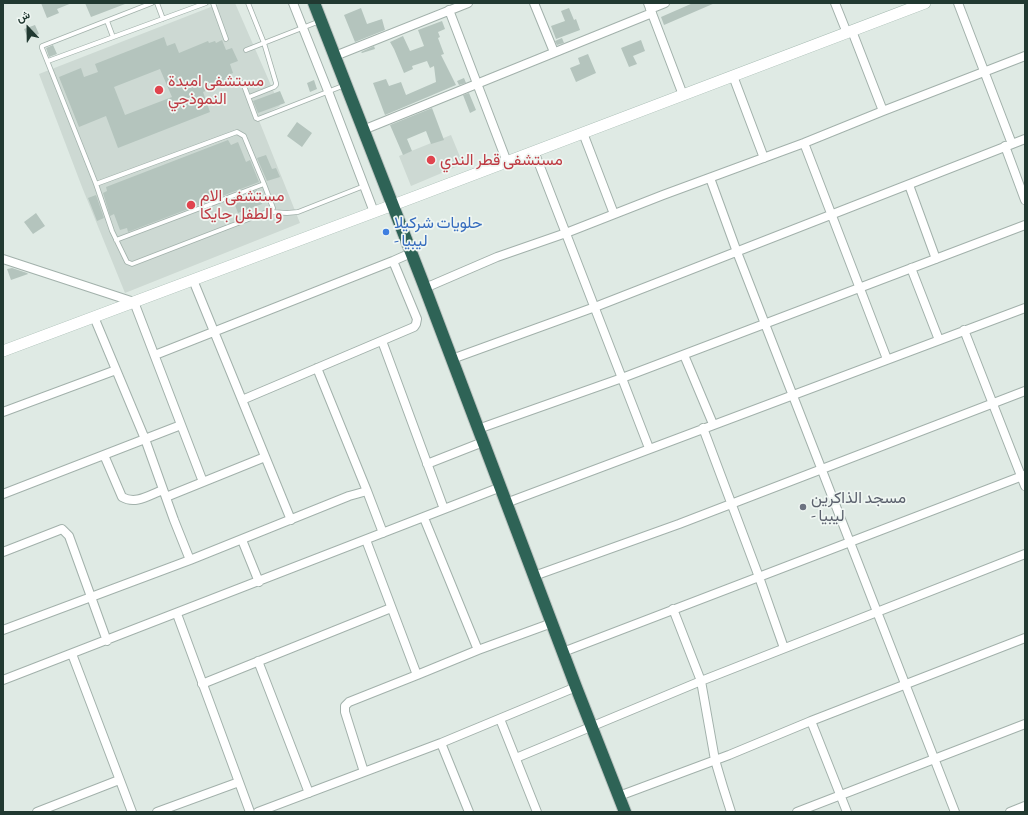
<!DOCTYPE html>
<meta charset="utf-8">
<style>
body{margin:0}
#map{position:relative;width:1028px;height:815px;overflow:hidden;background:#dfeae4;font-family:"Alegreya Sans",Vazirmatn,sans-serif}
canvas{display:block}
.frame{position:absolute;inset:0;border:4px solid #213931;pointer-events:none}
.north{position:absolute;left:8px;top:8px;width:40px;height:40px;-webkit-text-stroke:3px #eff6f2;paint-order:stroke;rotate:338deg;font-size:11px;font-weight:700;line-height:16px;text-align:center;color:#213931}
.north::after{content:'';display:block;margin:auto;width:14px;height:18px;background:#213931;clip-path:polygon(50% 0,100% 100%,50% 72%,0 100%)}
</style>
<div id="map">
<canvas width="1028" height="815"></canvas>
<div class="frame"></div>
<div class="north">ش</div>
</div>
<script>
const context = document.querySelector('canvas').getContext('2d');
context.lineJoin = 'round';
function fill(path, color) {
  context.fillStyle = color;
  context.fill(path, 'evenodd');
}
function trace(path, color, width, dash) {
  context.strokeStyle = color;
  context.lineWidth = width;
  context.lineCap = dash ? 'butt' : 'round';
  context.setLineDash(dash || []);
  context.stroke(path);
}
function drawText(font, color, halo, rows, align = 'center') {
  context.font = font + ' "Alegreya Sans",Vazirmatn,sans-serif';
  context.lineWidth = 3.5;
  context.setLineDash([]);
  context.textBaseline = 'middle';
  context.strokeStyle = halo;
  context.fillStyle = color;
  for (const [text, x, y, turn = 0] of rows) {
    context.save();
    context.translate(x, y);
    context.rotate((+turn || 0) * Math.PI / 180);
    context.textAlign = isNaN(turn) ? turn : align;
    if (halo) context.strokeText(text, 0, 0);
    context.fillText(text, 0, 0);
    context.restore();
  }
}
fill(new Path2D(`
 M221 3H235L280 106 258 118 300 223 125 293 82 187 39 74Z
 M451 135 463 164 411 186 399 156Z`), '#cdd9d3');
fill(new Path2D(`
 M41 3H72L57 9 59 13 47 18Z
 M85 3H124L125 4 91 17Z
 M693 3H715L664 25 661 17Z
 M361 8 367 24 382 19 385 30 355 42 344 15Z
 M569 8 574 20 576 19 580 30 556 39 551 26 565 21 561 11Z
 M442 21 445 29 438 32 440 37 438 38 444 54 441 55 456 85 385 115 373 83 386 79 389 86 401 82 406 95 436 82 434 66 430 68 427 61 412 66 413 69 404 73 394 49 390 42 403 36 410 51 424 46 418 30Z
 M35 25 39 34 28 38 24 29Z
 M164 37 167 46 175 43 179 53 208 41 209 43 215 41 216 43 222 40 226 50 232 48 238 61 230 64 233 73 228 75 231 81 203 92 210 112 118 148 106 116 79 127 59 77 81 68 84 77 98 72 95 64ZM160 69 172 97 125 115 114 87Z
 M562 38 564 43 557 45 555 41Z
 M641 40 645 51 633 56 637 64 629 67 621 48Z
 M53 45 57 54 49 57 46 48Z
 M374 46 375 49 362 53 361 52Z
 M588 54 596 73 576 82 570 68 580 64 578 58Z
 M464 78 466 83 459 85 457 81Z
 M314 80 317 89 310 92 307 83Z
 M280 91 285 103 258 113 253 101Z
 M469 93 476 110 470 113 463 95Z
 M432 108 444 140 431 144 426 131 407 139 412 151 403 155 390 125Z
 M297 122 312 133 302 147 287 136Z
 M228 140 231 145 238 142 246 162 250 160 259 182 128 232 127 228 120 230 114 214 110 216 103 193 107 191 106 187Z
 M266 155 272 169 276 168 280 177 267 181 257 158Z
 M257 190 262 204 238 213 233 200Z
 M96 195 104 218 97 221 88 198Z
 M36 213 45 226 33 234 24 222Z
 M12 268 27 273 28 274 11 280 7 269Z`), '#b4c4bd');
const lane = new Path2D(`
 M157 3 163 19
 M213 3 226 39
 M248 3 264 43 276 83V85L274 87 249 97
 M107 21 113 37
 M246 50 320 21
 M48 61 206 3
 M243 83 256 118 258 119 345 85
 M96 184 112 231 127 262 132 264 272 210 273 208 264 184 244 136 237 132 96 184 42 48V46L152 3
 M271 212 287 213 298 212 364 186
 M116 240 264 184`);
const street = new Path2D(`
 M293 3 328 91 374 212
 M534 3 554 52
 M648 3 683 95
 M835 3 847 33
 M958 3 1012 144
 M650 9 665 3
 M449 10 507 162
 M852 31 883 111
 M335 56 468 3
 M733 76 764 158
 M363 130 652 13
 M583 133 614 214
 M804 143 887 359
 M1005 146 1025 200
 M534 151 649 448
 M710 178 737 252 955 812
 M909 185 936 259
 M3 259 134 302 203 482
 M911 268 939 340
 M193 280 291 520
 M425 288 497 257 566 233 663 195 804 143 883 111 1025 56
 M94 317 145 439 174 520 190 560
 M964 330 1025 486
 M382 341 444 509
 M155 355 393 261 411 253
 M684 355 713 424
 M452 359 595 307 1025 139
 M317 368 367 491
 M242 400 414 327 416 324 417 319 393 261
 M3 412 116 370
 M703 428 759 577 784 648
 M478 429 622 378 1025 225
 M104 455 122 497C136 505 149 495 163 490
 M427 464 483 442
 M3 494 181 425
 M166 497 265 457
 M506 503 1025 308
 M424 518 478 650
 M242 540 259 582
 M3 552 62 529 69 536 107 641
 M534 576 679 524 1025 391
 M673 609 701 681 715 760 723 787 731 812
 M177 614 250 812
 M3 630 190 560 349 496 367 491 383 533
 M563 652 1025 475
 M72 654 132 812
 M258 661 309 793
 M417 675 478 650 552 623
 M3 680 501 487
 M202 684 391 608
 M500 719 537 812
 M811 721 847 812
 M441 743 469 812
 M516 758 701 681 1025 554
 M364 772 345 712V706L349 702 417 675 366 540
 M619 796 729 755 811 721 1025 638
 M37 812 119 780
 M157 812 239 782
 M258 812 441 743 576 687
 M797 812 1025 724
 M1010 812 1025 806`);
const secondary = new Path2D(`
 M3 351 417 196 925 3`);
const highway = new Path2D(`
 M314 3 425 288 576 687 625 812`);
trace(lane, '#a2b1ab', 5.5);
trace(street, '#a2b1ab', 10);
trace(secondary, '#9fb5ac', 12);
trace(highway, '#bcc4c1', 14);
trace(lane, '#fff', 4);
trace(street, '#fff', 8);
trace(secondary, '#fff', 11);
trace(highway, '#2e6356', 12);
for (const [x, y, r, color] of [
 [159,90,5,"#e0444e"],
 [431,160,5,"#e0444e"],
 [191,205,5,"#e0444e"],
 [386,232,4,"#3f7fe0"],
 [803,507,4,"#6b7280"]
]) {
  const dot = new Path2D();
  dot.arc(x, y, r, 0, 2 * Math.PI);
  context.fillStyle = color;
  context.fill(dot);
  trace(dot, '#eff6f2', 1.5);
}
drawText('16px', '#be3a42', '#eff6f2', [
 ["مستشفى امبدة",168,81],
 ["النموذجي",168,99],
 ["مستشفى قطر الندي",440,160],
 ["مستشفى الام",200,196],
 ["و الطفل جايكا",200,214]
], 'left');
drawText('16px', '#366cbe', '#eff6f2', [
 ["حلويات شركيلا",394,223],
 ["- ليبيا",394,241]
], 'left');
drawText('16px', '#5b616d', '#eff6f2', [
 ["مسجد الذاكرين",811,498],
 ["- ليبيا",811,516]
], 'left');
</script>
